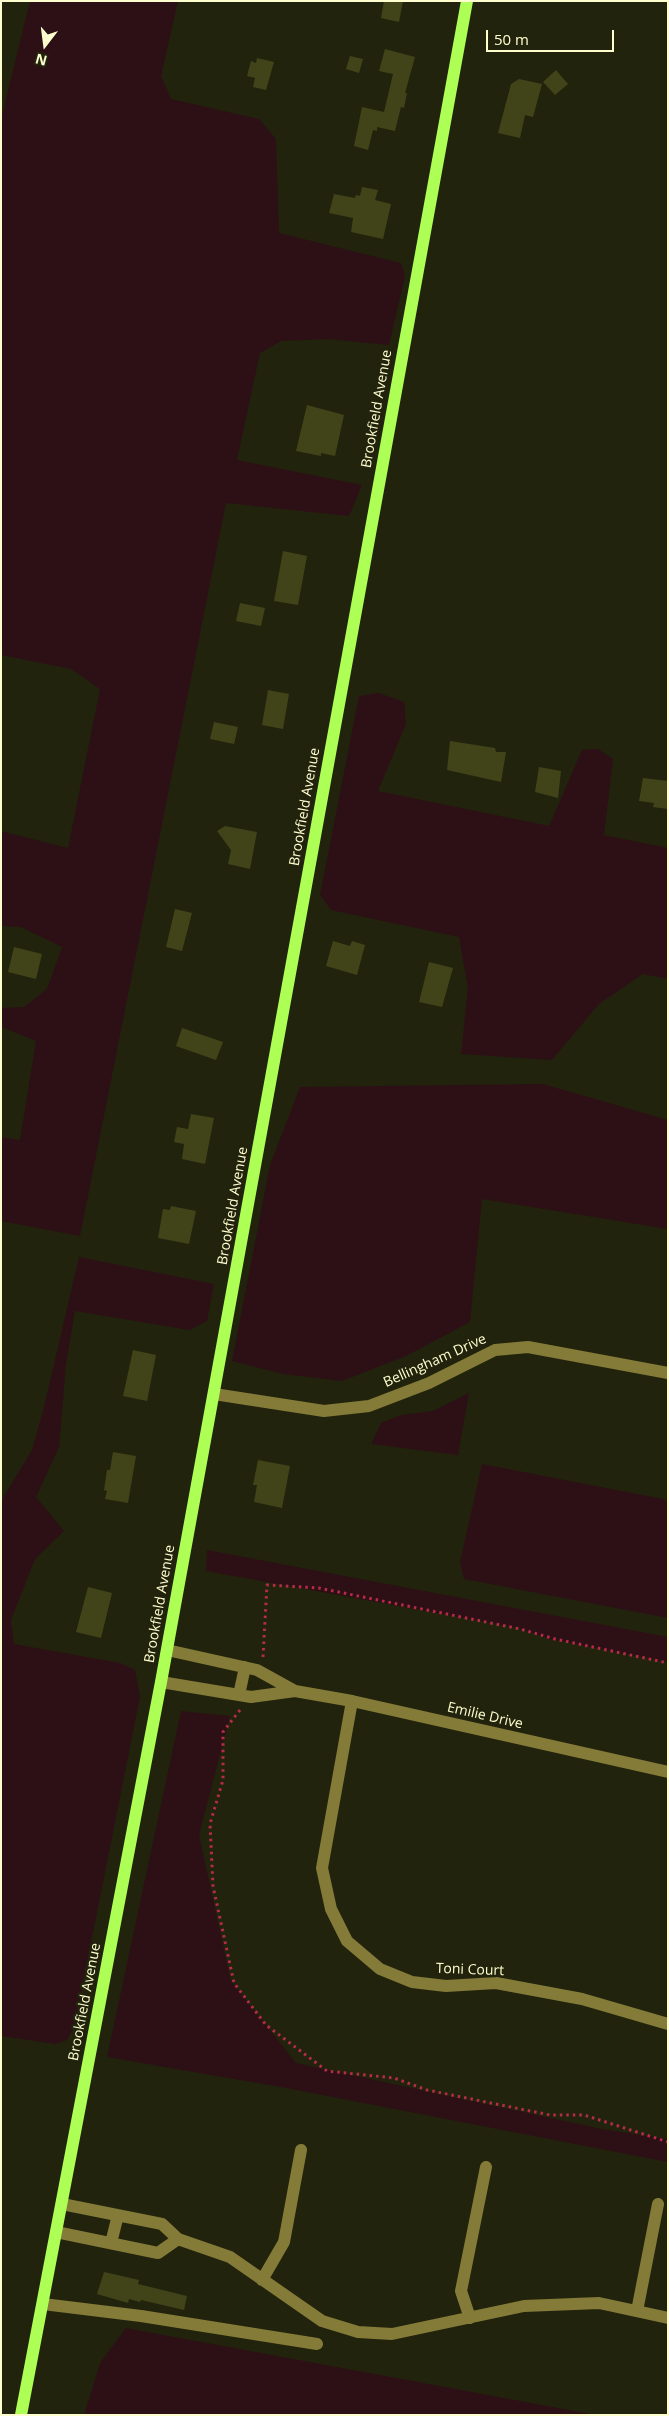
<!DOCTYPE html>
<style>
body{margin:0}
#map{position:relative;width:669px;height:2416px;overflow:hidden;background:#22230d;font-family:"Open Sans",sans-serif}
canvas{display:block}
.frame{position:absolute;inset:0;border:2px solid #fffecf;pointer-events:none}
.north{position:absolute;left:20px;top:20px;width:50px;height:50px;-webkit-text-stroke:4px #22230d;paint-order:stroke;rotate:195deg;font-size:14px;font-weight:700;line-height:20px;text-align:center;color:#fffecf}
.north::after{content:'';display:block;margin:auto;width:18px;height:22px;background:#fffecf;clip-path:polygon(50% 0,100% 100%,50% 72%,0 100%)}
.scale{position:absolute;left:486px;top:30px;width:128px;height:22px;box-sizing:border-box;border:2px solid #fffecf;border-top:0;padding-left:6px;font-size:15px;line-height:18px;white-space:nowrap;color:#fffecf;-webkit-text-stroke:4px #22230d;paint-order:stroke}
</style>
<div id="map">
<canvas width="669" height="2416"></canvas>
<div class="frame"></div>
<div class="north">N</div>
<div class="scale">50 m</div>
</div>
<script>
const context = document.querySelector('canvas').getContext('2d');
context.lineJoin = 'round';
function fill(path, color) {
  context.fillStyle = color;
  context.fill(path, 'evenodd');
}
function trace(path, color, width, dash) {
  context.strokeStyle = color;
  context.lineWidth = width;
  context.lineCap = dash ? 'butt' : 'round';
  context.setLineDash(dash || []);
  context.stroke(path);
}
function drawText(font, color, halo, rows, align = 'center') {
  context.font = font + ' "Open Sans",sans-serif';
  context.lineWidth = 5;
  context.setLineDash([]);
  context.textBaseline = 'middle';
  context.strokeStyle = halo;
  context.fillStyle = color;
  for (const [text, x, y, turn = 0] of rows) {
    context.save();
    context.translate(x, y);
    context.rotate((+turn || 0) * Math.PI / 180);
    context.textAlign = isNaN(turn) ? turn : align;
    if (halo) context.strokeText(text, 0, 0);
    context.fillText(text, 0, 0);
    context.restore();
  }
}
fill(new Path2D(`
 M30 1H178L161 76 171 99 259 119 276 139 279 233 401 263 405 276 389 345 327 339 281 341 260 353 237 460 362 485 349 516 226 503 80 1236 1 1221V1137L20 1140 36 1041 1 1027V1008L24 1007 47 989 62 947 21 927 1 926V831L68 848 100 689 71 669 1 655V119Z
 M379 693 404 702 406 724 378 791 549 826 582 750 598 749 613 759 604 835 668 848V979L643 974 599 1004 552 1060 461 1054 468 988 459 937 331 910 320 895 359 696Z
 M543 1084 668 1120V1229L482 1199 470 1322 406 1356 342 1381 283 1374 232 1361 270 1165 300 1087Z
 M79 1257 214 1284 207 1321 190 1330 75 1311 66 1365 59 1447 36 1497 64 1531 35 1559 11 1620 14 1644 120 1663 135 1670 140 1697 74 2028 67 2040 55 2044 1 2036V1501L32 1450 44 1407Z
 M469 1393 458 1455 371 1444 381 1423 401 1415 433 1411Z
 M482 1464 668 1500V1618L464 1579 460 1562Z
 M207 1550 668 1637V1662L549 1639 519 1628 206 1571Z
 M181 1711 230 1716 199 1835 231 1981 296 2063 602 2129 668 2139V2162L286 2088 107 2057Z
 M126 2328 596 2415H84L100 2363Z`), '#2d1015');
fill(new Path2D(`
 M384 1H403L399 22 381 18Z
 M385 49 415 57 405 93H407L404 108 401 107 395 131 377 127V131L373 130 368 150 354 146 362 107 384 112 393 74 379 71Z
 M350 56 363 59 359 73 346 69Z
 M257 58 274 62 266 90 253 87 255 78 247 76 251 61 256 63Z
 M556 70 568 84 555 95 543 82Z
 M519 79 542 84 533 117 525 115 520 138 498 133 511 84Z
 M362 187 378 190 375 200 391 204 383 239 351 232 353 218 329 213 334 194 355 198 356 195 360 196Z
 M307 405 344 415 335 456 321 453V456L296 451Z
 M283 551 307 556 298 605 274 601Z
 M240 603 265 608 261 626 236 621Z
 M268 690 289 694 283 729 262 725Z
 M214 722 238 727 234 744 210 739Z
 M450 741 495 748 496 752H506L501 782 447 770Z
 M539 767 561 771 558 798 535 792Z
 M643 778 668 781V809L653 807 654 803 639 801Z
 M225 826 257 832 250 869 228 864 231 850 217 831Z
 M175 909 192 913 182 951 166 947Z
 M333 941 350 946 352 941 365 945 357 975 326 966Z
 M14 947 42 954 36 979 8 972Z
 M429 962 453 968 442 1007 419 1002Z
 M182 1028 223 1042 216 1060 176 1046Z
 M191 1114 214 1118 205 1164 182 1159 184 1144 174 1142 177 1127 188 1129Z
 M171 1206 196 1211 189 1244 158 1238 163 1209 170 1210Z
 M133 1350 156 1355 147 1401 123 1396Z
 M113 1452 136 1456 128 1503 105 1499 107 1491 104 1490 107 1470H110Z
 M258 1460 290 1466 282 1508 254 1502 257 1485H253Z
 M88 1587 112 1593 101 1638 76 1632Z
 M104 2272 139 2280 138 2284 187 2296 184 2310 141 2300 140 2302 129 2299 128 2303 97 2294Z`), '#414419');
trace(new Path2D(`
 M263 1657 267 1585 319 1588 520 1629 555 1639 668 1663
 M240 1710 223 1732V1780L210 1824 213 1886 234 1983 266 2025 327 2071 394 2078 427 2090 550 2115H584L668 2142`), '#b62c48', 3, [2.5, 4]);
trace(new Path2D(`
 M214 1394 324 1411 369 1406 429 1383 495 1350 528 1347 668 1373
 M167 1650 257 1670 295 1691
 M161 1682 251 1697 295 1691 352 1701 668 1772
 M239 1695 245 1667
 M352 1701 322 1868 331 1909 347 1941 380 1969 412 1982 446 1986 496 1983 582 1999 668 2024
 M56 2232 158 2253 178 2239 162 2224 62 2204
 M178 2239 230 2257 322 2321 358 2332 392 2334 524 2306 599 2303 668 2318
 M111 2243 118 2215
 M262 2280 284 2242 301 2150
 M43 2304 141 2316 317 2344
 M637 2311 658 2204
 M470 2318 461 2291 486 2167`), '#837b37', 12);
trace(new Path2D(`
 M21 2415 161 1682 467 1`), '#adff56', 12);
drawText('14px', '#fffecf', '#22230d', [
 ["Brookfield Avenue",377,409,-80],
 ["Brookfield Avenue",305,807,-80],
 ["Brookfield Avenue",233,1206,-80],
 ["Bellingham Drive",435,1361,-24],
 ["Brookfield Avenue",160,1604,-80],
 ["Emilie Drive",485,1716,13],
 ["Toni Court",470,1970,2],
 ["Brookfield Avenue",85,2002,-79]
]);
</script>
